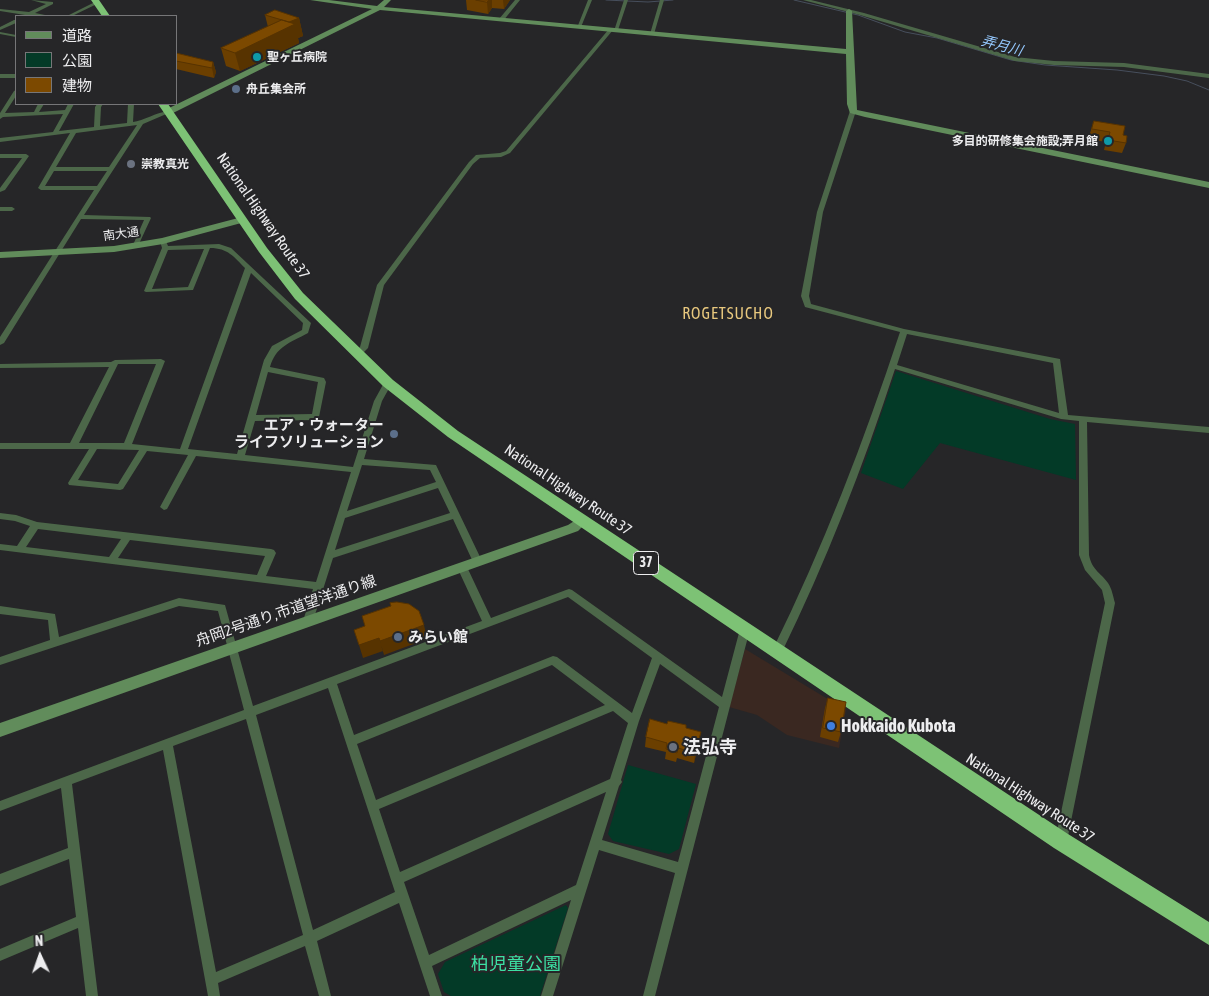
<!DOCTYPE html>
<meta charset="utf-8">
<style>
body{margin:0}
#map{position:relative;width:1209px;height:996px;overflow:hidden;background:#262628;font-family:"Asap Condensed","Noto Sans JP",sans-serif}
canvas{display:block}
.legend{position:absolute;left:15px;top:15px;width:162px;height:90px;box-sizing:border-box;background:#262628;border:1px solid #767678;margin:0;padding:6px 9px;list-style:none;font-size:15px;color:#ededef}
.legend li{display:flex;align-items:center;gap:10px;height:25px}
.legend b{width:25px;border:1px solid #767678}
.north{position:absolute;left:15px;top:931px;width:50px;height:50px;-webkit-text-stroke:4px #262628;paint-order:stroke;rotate:357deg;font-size:14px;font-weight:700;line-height:20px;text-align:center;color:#ededef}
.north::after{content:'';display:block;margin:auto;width:18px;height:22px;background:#ededef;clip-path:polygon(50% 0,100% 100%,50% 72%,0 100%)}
</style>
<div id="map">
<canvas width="1209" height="996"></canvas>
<ul class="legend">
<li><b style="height:6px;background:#618c5b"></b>道路</li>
<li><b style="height:14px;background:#033a27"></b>公園</li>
<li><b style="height:14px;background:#7c4900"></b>建物</li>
</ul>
<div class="north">N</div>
</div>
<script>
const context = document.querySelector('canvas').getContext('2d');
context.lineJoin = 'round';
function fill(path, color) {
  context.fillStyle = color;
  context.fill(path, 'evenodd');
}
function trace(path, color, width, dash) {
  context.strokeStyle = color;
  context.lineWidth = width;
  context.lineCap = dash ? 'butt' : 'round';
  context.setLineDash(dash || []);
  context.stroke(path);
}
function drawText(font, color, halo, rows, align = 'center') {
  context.font = font + ' "Asap Condensed","Noto Sans JP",sans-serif';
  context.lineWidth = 4;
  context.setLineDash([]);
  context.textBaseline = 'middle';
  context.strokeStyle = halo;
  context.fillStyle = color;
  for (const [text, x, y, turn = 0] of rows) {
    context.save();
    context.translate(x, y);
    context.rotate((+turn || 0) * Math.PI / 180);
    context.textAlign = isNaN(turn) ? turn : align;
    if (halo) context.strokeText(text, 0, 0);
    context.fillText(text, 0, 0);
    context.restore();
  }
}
fill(new Path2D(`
 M745 649 846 710 839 748 787 735 757 715 729 707Z`), '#3a2821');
fill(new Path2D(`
 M896 371 1050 419 1075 424 1076 480 940 443 903 489 861 473Z
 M628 765 696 784 679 849 669 854 613 841 608 834Z
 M566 905 568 908 540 996H451L444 992 438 974 445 962Z`), '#033a27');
trace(new Path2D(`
 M606 0 648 2 673 0
 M794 0 858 15 905 32 937 38 1011 60 1045 65 1117 70 1164 76 1187 81 1209 90`), '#474f5d', 1);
fill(new Path2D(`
 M31 0 53 2V4L35 13 45 15 47 16H24L25 15 0 11V9L29 12 46 4Z
 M515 0H520L503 21H499V19Z
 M588 0H592L581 27 577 28Z
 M624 0H628L618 30 614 31Z
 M660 0H664L654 34 652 35 650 34Z
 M803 0H811L864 13 1015 57 1054 61 1124 63 1209 74V78L1124 67 1054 65 1015 61 860 15Z
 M95 2 99 3 72 16H67Z
 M14 20H16V23L0 30V27Z
 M609 29 613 30 510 153 501 157 480 158 473 164 384 285 368 348 360 356H354L353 354 360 347 377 285 469 162 476 155 500 153 506 151Z
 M0 32 16 35V37L0 34Z
 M0 74H16V78H0Z
 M16 90V96L5 113 34 112 38 104H44L39 112 65 110 68 104H74L59 131 94 127 95 107 97 104H103L101 107 100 126 127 123 128 104H134L133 122C144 121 162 109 171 112L143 124 84 215 150 217 151 218 138 246 136 247 133 245 144 220 81 219 4 343 0 345V337L94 190H41L38 188 70 133 0 142V138L53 132 63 114 3 117 0 119V113L14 91ZM137 125 109 167H56L76 133ZM54 171H107L97 186H45Z
 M853 109 856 111 823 212 809 296 811 304 904 329 1060 359 1068 415 1209 427V433L1087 422 1089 555C1092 570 1100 572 1108 583 1112 589 1113 596 1115 603L1067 841 1065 845 1061 847 1057 845 1055 841 1105 603 1102 590 1085 570 1079 555V421L1061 419 895 369C863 467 826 562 781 654L777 655 773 654 772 651C823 548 864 441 900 332L805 307 801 296 817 212 850 111ZM907 334 1053 363 1059 413 897 365Z
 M0 154H26L29 156 5 190 0 192V188L22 158H0Z
 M0 207H12L15 209 12 211H0Z
 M163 239 166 241 168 246 219 244 231 248 311 323 308 333C290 343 276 346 270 367L324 378 326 382 319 417 315 420 255 421 245 455 353 467 374 401 385 381H391L392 383 382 401 364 459 436 465 482 561 480 564H474L453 519 333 558 313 621 311 624 308 625 305 624 303 621 313 589 0 550V544L17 546 30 526 15 521 0 519V513L16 515 37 522 271 549 274 550 276 553 266 576 316 582 351 472 196 456 167 509 164 510 160 507 188 455 147 451 123 489 120 490 69 485 68 483 89 449H0V443H70L109 367 0 368V364L111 362 115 360 161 359 165 361 132 444 180 449 245 268C234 257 228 248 210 248L193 290 146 292 144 291 162 248 160 241ZM204 249 188 287 152 289 168 250ZM251 273 303 323 302 330 272 346 264 360 237 454 188 449ZM118 364H156L124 443H79ZM268 372 318 382 312 414 256 415ZM97 449 139 450 118 484 78 480ZM362 465 430 470 436 482 347 511ZM438 488 450 513 335 550 345 518ZM38 529 121 539 109 557 26 547ZM130 540 265 556 257 575 118 558Z
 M462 563 465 564 467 567 491 618 566 590 569 589 572 590 722 697 740 629 742 626 745 625 748 626 750 629 655 996H643L675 873 599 850 553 996H541L571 900 432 966 442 996H430L399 903 317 941 331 996H319L305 946 218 983 220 996H208L163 750 72 784 98 996H86L78 928 0 961V949L76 917 69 859 0 886V874L68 848 61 788 0 811V801L244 710 218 611 179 606 0 665V657L50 640 48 620 0 614V606L55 614 59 637 179 598 225 605 253 706 482 621 457 567 459 564ZM568 597 652 658 632 713 557 657 553 656 354 735 337 684ZM660 664 719 707 678 862 602 840 619 786 622 782 621 780 639 721ZM552 665 605 705 376 800 357 744ZM328 688 395 892 313 930 256 715ZM613 711 628 723 610 779 400 872 379 809ZM246 719 303 935 216 972 173 746ZM606 792 576 885 429 955 404 882Z`), '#4c6749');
fill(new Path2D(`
 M310 0H329L377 6 384 0H391L384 7 846 49V11L849 9 852 11 857 110 1209 182V188L865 117 850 113 847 104 846 54 380 10 171 114H165V110L372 9Z
 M242 217 245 218V222L163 244 114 252 0 258V252L114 246 162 238Z
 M582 516 587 518 588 521 578 531 0 737V723L568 525Z`), '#618c5b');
fill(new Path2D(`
 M91 0H99L110 16H102Z
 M158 104H168L267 248 303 293 393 380 458 431 1068 834 1209 922V945L1054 848 448 437 383 386 295 299 259 252Z`), '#7dc275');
fill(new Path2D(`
 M466 0H510L504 9 492 8 488 14 467 10Z
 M265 15 299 18 303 36 298 38 299 43 240 71 226 66 221 48 268 27Z
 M176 53 213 62 216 72 214 78 176 69Z
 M1094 121 1126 143 1122 153 1104 150 1106 142 1088 139Z
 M828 698 841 732 838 742 820 737 825 708Z
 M686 728 699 742 694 763 677 758 676 762 665 759 666 752 645 747 646 737Z`), '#6b3f00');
fill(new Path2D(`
 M489 0H492V8L488 14 487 2Z
 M503 0H510L504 9Z
 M299 18 303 36 298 38 299 43 240 71 235 53 289 22Z
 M213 62 216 72 214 78 212 68Z
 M424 625 427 639 384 655 380 641Z
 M379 638 383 651 363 658 359 645Z
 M701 732 699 742 694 763 695 753Z`), '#573300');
const building = new Path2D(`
 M476 0H489L487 2Z
 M275 10 299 18 289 22 265 15Z
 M282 20 295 24 235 53 221 48Z
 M176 53 213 62 212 68 176 61Z
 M1094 121 1125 126 1123 135 1127 136 1126 143 1108 140 1110 132 1092 129Z
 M397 602 409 604 419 611 424 625 380 641 379 638 359 645 354 630 365 626 362 616 391 606 390 603Z
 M828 698 846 702 841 732 823 728Z
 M650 719 667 724 668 721 686 725V728L701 732 695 753 678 748 677 753 666 749 667 743 646 737Z`);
fill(building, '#7c4900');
trace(building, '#573300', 1);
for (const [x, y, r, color] of [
 [257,57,5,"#0f9aa8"],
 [236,89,5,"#5c6f8a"],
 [1108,141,5,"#0f9aa8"],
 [131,164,5,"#6b7280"],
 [394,434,5,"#5c6f8a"],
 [398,637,5,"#5c6f8a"],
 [831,726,5,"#3f7fe0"],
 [673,747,5,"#6b7280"]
]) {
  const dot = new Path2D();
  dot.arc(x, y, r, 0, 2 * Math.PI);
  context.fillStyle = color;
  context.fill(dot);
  trace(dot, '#262628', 2);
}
drawText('bold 12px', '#ededef', '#262628', [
 ["聖ヶ丘病院",267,57],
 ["舟丘集会所",246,89],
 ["多目的研修集会施設;弄月館",1098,141,"right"],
 ["崇教真光",141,164]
], 'left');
drawText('12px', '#ededef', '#262628', [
 ["南大通",121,234,-8]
]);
drawText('italic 14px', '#94c8fe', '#262628', [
 ["弄月川",1002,46,15]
]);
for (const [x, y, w] of [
 [646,563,25]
]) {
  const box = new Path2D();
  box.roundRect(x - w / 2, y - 11.5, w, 23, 4);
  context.fillStyle = '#262628';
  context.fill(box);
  trace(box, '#ededef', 1);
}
drawText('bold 14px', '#ededef', null, [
 ["37",646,563]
]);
drawText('15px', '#ededef', '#262628', [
 ["National Highway Route 37",263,216,55],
 ["National Highway Route 37",568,490,34],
 ["舟岡2号通り,市道望洋通り線",286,611,-19],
 ["National Highway Route 37",1030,798,33]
]);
drawText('bold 15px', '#ededef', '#262628', [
 ["エア・ウォーター",384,425],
 ["ライフソリューション",384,442],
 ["みらい館",408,637,"left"]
], 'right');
context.letterSpacing = '1px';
drawText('16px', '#e8c87e', '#262628', [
 ["ROGETSUCHO",728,314]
]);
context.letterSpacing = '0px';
drawText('bold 18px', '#ededef', '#262628', [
 ["Hokkaido Kubota",841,726],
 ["法弘寺",683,747]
], 'left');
drawText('18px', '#3cdfa3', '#262628', [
 ["柏児童公園",516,964]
]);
</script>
